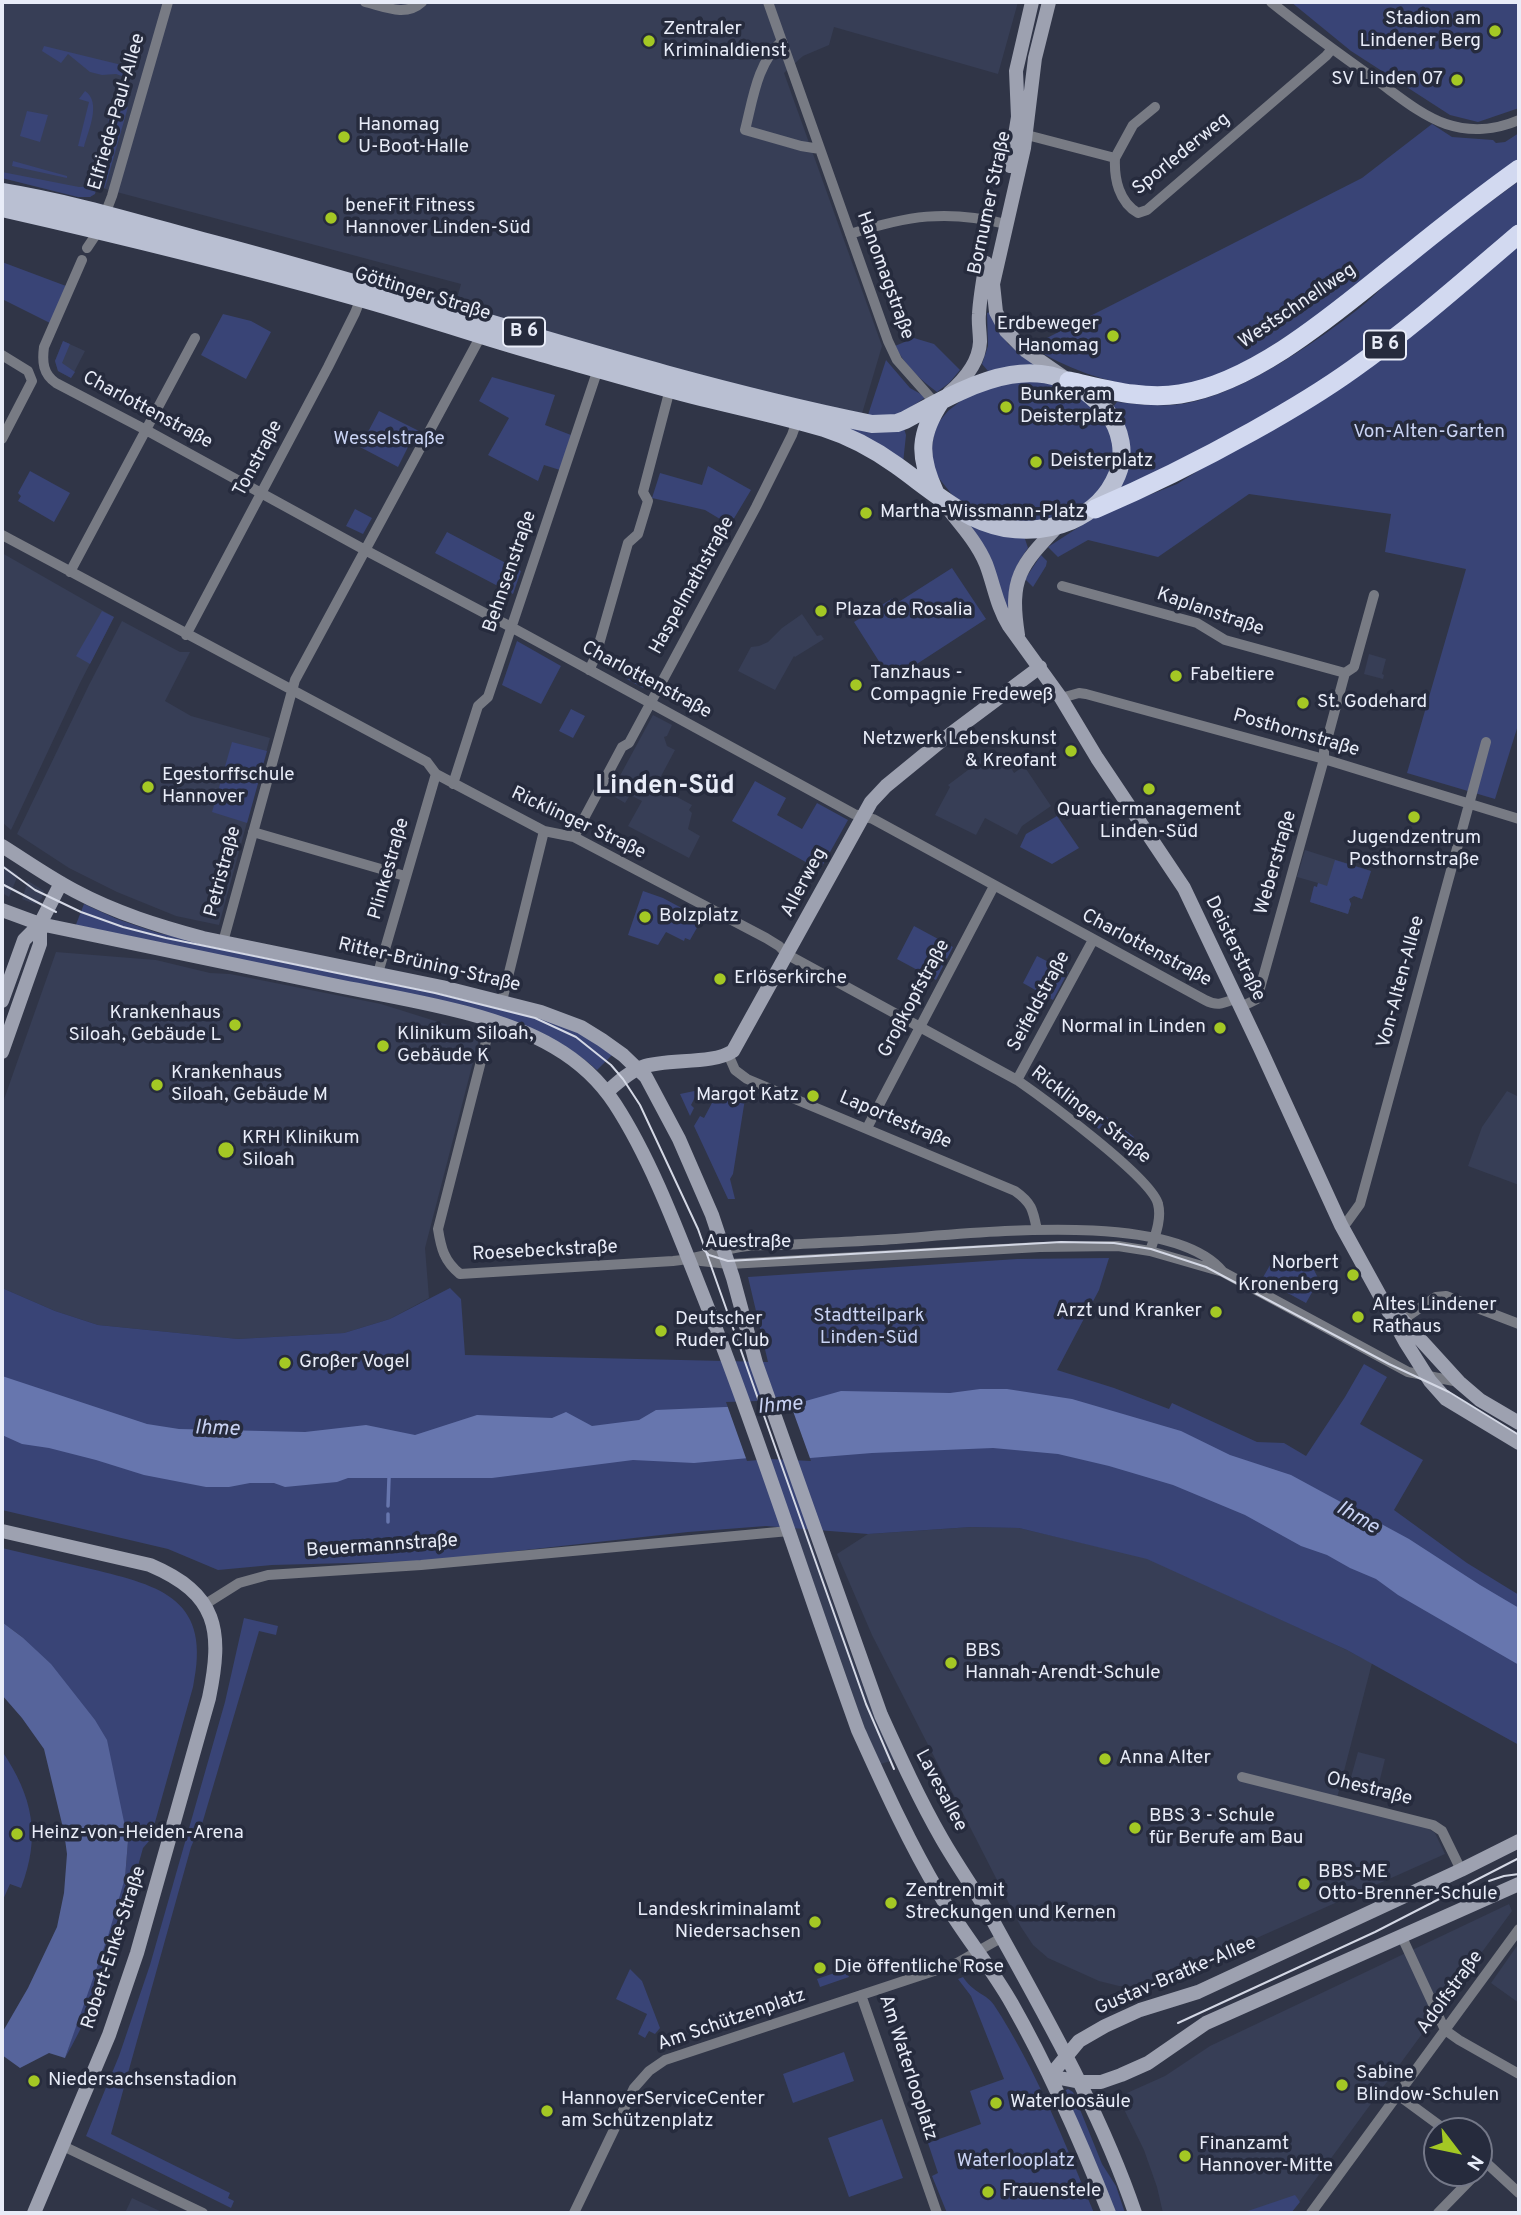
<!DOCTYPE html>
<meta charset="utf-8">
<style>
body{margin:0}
#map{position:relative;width:1521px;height:2215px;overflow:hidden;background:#303547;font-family:Overpass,sans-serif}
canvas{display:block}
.frame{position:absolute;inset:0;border:4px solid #e8ecf8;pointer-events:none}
.north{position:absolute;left:1423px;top:2117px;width:70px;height:70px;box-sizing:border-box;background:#262b3d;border:2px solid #747888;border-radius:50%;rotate:122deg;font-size:19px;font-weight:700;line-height:28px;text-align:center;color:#e8ecf8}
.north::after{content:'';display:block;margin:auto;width:24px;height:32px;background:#a4c824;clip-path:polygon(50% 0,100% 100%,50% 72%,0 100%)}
</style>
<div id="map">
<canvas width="1521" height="2215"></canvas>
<div class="frame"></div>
<div class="north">N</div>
</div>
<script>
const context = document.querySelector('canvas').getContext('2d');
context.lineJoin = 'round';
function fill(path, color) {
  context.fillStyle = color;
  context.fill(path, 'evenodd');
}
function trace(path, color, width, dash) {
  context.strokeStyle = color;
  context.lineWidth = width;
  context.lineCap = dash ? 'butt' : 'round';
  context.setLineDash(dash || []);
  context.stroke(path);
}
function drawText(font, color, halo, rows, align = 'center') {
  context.font = font + ' Overpass,sans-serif';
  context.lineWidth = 7;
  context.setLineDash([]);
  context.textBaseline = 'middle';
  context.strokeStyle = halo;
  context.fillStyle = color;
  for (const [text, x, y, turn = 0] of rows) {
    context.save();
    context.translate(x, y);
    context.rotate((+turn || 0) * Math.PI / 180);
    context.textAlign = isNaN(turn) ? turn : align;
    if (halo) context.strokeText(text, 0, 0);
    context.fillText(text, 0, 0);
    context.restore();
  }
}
fill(new Path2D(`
 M2 2H1018L998 74 834 27 829 45 803 56 784 73 882 346 861 417 598 350 454 309 461 284 98 187 90 197H78L2 178Z
 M63 341 85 351 71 378 58 371 55 361Z
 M2 553 114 617 80 683 11 830 2 822Z
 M802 614 817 636 821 635 824 639 795 657 794 656 775 690 738 671 751 647 759 646 768 642 782 628Z
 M122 621 180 652H190L165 701 191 716 270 738 219 925 176 916 117 892 69 868 17 834 89 685Z
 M1369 654 1386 659 1382 674 1384 675 1383 679 1364 674Z
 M653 715 672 725 667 736 664 737 667 746 675 750 659 780 662 789 692 805 689 810 692 813 688 829 700 836 689 858 628 826 642 801 630 795 625 803 610 794Z
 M984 757 992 768 1006 759 1014 773 1024 766 1051 806 1022 826 1017 835 985 818 976 835 935 815 950 787 948 785 972 767 974 769 979 765 978 762Z
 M1305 850 1371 871 1362 899 1354 896 1349 899 1351 904 1348 914 1310 902 1314 886 1317 887 1318 883 1297 877Z
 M2 864 18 875 9 897 2 893Z
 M28 881 44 891 42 898 35 904 22 899Z
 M56 952 156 960 210 973 230 974 381 1004 480 1035 425 1248 429 1298 390 1319 344 1333 238 1339 98 1325 55 1311 2 1288V1105Z
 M1507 1091 1519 1097V1185L1468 1166 1482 1127Z
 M770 1459 800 1510 853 1660 880 1730 896 1759 881 1764 866 1732Z
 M972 1527 1019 1528 1147 1558 1347 1650 1372 1663 1336 1802 1425 1826 1435 1833 1445 1854 1250 1941 1135 1986H1119L1099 1981 1048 1958 1033 1945 1021 1927 872 1635 837 1554 868 1534Z
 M1358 1752 1385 1759 1377 1791 1358 1786V1783L1350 1781Z
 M1509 1904 1512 1911 1291 2213H1163L1157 2187 1144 2150 1118 2097 1165 2076 1210 2046Z
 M1519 1943V2003L1491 1983Z
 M132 2198 164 2213H125Z`), '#373e56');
fill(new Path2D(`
 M1291 2H1519V108L1478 122 1450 115 1351 51Z
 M44 46 134 68 130 79 116 74 102 75 90 72 68 54 61 63 42 51Z
 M85 91C102 102 88 131 84 147L78 146 89 102 79 99Z
 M123 91 95 194 90 197H78L2 178V172L79 187C83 187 86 187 89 184 96 177 95 165 98 157 101 150 106 145 107 136 109 121 108 105 117 92Z
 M122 106 128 107 105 188 100 186Z
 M27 111 48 115 40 142 20 136Z
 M1432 124 1452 137 1493 140 1496 143 1505 142 1519 133V162C1449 217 1381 273 1307 323 1267 349 1222 381 1174 386 1128 391 1075 373 1037 350L1039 342 1362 178Z
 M13 161 67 176V178L12 166Z
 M1519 181V225L1416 311 1301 397 1116 493 1112 408 1117 402C1138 404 1160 407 1181 404 1238 396 1312 345 1357 310 1370 300 1381 288 1393 278 1433 244 1476 212 1519 181Z
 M1519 243V722L1495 799 1407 773 1466 569 1385 552 1391 514 1249 494 1158 557 1088 540 1058 557 1048 547 1096 516 1177 484 1394 348Z
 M2 262 66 286 50 323 2 299Z
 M990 312 1008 344 1034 363V366H1020L988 371 982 364 988 346 987 313Z
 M223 314 251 321 271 332 246 379 201 355Z
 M914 338 934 344 960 370 949 383 937 392C919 379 905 365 895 346Z
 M63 341 70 344 62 363 75 372 71 378 58 371 55 361Z
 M886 360 910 388 926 397 899 415H868Z
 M492 377 555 395 545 425 571 435 560 470 544 465 538 481 488 455 509 418 479 401Z
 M1019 379 1053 384 1079 396 1103 417 1116 449 1109 479 1087 505 1060 519 1017 524 979 513 953 496 938 477 933 465 932 447 934 435 938 423 948 411 972 392Z
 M379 411 421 432 415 443 411 441 398 467 360 447Z
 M832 420 903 425 906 435 903 463Z
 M708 466 751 490 730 525 705 510 652 498 660 473 702 485Z
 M30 471 70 493 54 522 18 501 21 496 18 493Z
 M355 509 372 518 363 534 346 526Z
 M969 525 1024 536 1028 548C1013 568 1008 586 1009 610L1006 611Z
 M447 532 521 571 513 594 435 553Z
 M1041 555 1047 561 1046 566 1033 587 1025 579Z
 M952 568 986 619 903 673 900 670 889 677 854 622 893 598 897 603Z
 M102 611 114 617 90 664 76 656Z
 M517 641 561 666 541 704 502 685Z
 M612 655 653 677 647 688H643L625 678 626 675 607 665Z
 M571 709 585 716 573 738 559 731Z
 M232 742 267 751 247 823 212 812Z
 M755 781 786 798 777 815 802 829 817 803 848 820 820 870 732 821Z
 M1057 816 1079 848 1052 864 1020 847 1026 834Z
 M1335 860 1371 871 1362 899 1354 896 1349 899 1351 904 1348 914 1310 902 1314 886 1317 887 1318 883 1327 886Z
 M643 891 663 898 702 919 690 940 685 938 684 941 666 932 658 945 628 935Z
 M84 904 117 919 158 933 435 990 553 1021 583 1035 612 1055 597 1070C572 1048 546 1034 515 1022L75 927Z
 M914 926 953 947 936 980 897 959Z
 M1037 956 1068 972 1053 1000 1023 983Z
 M704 1089 701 1095 697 1093 691 1105 694 1108 690 1116 680 1094Z
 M715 1090 745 1099 733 1174 730 1179 735 1199H728L694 1126 700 1116 704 1118 713 1101 710 1099Z
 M1095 1109 1108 1118 1099 1129 1087 1119Z
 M1113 1120 1134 1137 1124 1149 1103 1133Z
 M1277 1253 1290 1261 1312 1266 1319 1280 1306 1303 1262 1279Z
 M1109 1258 1099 1290 1057 1370 1114 1388 1169 1409 1172 1403 1257 1442 1284 1443 1306 1456 1345 1397 1364 1364 1387 1377 1360 1424 1423 1460 1394 1510 1467 1563 1519 1595V1745L1347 1650 1147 1559 1019 1528 971 1527 868 1534 766 1526 688 1532 426 1561 272 1565 218 1570 168 1549 2 1510V1288L55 1311 98 1325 238 1339 344 1333 390 1319 450 1288 461 1299 465 1355 768 1362 748 1277 1017 1259Z
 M2 1548C32 1555 61 1562 91 1569 163 1586 212 1600 193 1687L150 1840 143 1848C123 1920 103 1993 65 2058L125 1878 128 1841 22 1637 2 1622Z
 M244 1618 278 1626 276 1635 259 1631 197 1841 194 1840 191 1847 111 2134 230 2193 228 2198 234 2201 231 2208 86 2136 119 2056 150 1965 225 1702Z
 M2 1751C33 1797 41 1836 21 1888L10 1884 2 1902Z
 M630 1969 642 1981 660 2028 655 2034 649 2031 645 2038 638 2034 647 2014 616 1999Z
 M846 1969 849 1977 820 1987 817 1979Z
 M963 1977C973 1993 987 1994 994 2005 1036 2069 1065 2143 1094 2213H947L932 2176 938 2173 928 2143 981 2124 970 2091 1004 2079 971 1996 958 1979Z
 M844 2052 854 2081 793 2103 783 2074Z
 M1068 2089 1073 2092 1102 2164 1116 2186 1125 2213H1114L1064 2091Z
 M882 2119 903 2178 849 2197 828 2138Z
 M1295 2195 1300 2202 1291 2213H1242Z`), '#394476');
fill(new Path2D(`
 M2 1622 22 1637 51 1664 95 1720 107 1740 128 1841 125 1878 108 1936 65 2058 49 2053 20 2068 2 2055V2033L28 1988 57 1927 64 1893 67 1854 64 1832 44 1749 22 1718 2 1695Z`), '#56649b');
fill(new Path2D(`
 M2 1376 147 1424 179 1429 305 1432 366 1425 415 1435 477 1415 552 1418 566 1412 592 1426 639 1420 656 1410 795 1404 841 1391 950 1393 980 1389H1007L1072 1399 1181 1431 1230 1455 1291 1475 1409 1539 1480 1585 1519 1608V1665L1398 1595 1376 1579 1350 1568 1327 1555 1301 1546 1245 1515 1173 1485 1109 1466 1058 1454 993 1448 872 1453 810 1458 771 1456 694 1463 633 1460 492 1478H348L337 1482 285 1487 274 1483H250L229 1487H206L144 1475 96 1460 49 1448 22 1444 2 1435Z`), '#6776ae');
fill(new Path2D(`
 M789 1400 811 1461 771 1459 747 1461 726 1402Z`), '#303547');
trace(new Path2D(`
 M388 1506 389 1478
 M388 1522V1514`), '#6776ae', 3.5);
trace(new Path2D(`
 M365 2C385 7 406 17 422 2
 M768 2 888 341 897 360 936 404
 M1271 2C1307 31 1345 58 1383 85 1402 99 1423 116 1446 124 1470 132 1496 130 1519 120
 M782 41C757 63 753 99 745 130L801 146 820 149
 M1027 135 1115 158C1114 179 1119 202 1138 213L1147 210 1326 56 1332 49
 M1115 158 1133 125 1155 107
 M850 234C907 216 946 209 1006 224
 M87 248 99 230 112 196 168 2
 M82 260 44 347C42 362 43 374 56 383L146 430 365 550 511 627 854 814 873 819 1205 1000C1218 1007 1224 1003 1237 998
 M2 355 28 371 32 381 2 439
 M2 535 427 762 436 774 544 831 574 837 766 938 779 946 788 955 1017 1080C1043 1098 1152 1178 1158 1204 1162 1219 1155 1236 1150 1251
 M70 572 195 338
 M1062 586 1197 623 1225 640 1345 673
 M186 635 328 367 355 313 361 298
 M589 670 595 658 628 543 638 534 648 501 643 492 670 389
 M1061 698 1079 693 1086 694 1324 759 1519 819
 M453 784 478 706 488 697 598 369
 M253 832 405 876
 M574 837 622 747 629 743 756 507 792 435 797 421
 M223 942 295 680 477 343 479 334
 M378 973 436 774
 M502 1001 544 831
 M1241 1007 1257 999 1324 759V751L1345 673 1354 667 1374 595
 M491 1022 438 1229C441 1248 444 1261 460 1274L673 1261C696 1259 717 1251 740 1247 754 1244 769 1245 783 1245 815 1243 846 1242 878 1240 958 1236 1170 1206 1223 1272
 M728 1054 735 1070 747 1079 1015 1191C1032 1203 1033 1210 1037 1230
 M1017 1080 1093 940
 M867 1128 994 886
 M1341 1225 1347 1222 1360 1204 1486 742
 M701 1261 729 1264 1040 1247 1118 1246 1150 1251 1223 1272 1408 1372 1459 1382
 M1402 1320 1436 1297 1446 1296 1519 1324
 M204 1605 239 1583 268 1575 421 1565 789 1531
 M1242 1777 1433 1825 1442 1831 1461 1870
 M1401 1935 1445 2030 1459 2040 1519 2074
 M861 1995 937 2213
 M1398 2095 1447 2131
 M63 2146 203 2213
 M1479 2156 1519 2193
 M574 2213 634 2088 649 2071 665 2060 946 1967 957 1963 1001 1938
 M1311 2213 1519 1929
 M1438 2213 1477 2173`), '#787b84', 10);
trace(new Path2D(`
 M1049 2 1035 58 1024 148 993 284 996 312 1006 331 1026 351 1065 378
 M1010 166 1018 117 1016 71 1032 2
 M949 393C964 380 979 363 980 342 980 332 978 323 979 314 980 297 983 280 986 263
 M945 505C960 524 977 542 986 564 994 585 997 607 1009 626L1061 698 1097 758 1184 888 1260 1048 1341 1225 1406 1343 1430 1381 1446 1399 1519 1443
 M1018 635C1009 578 1020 566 1058 526
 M2 846C26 861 50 878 75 891 116 913 159 926 203 938L442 987 541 1012 581 1027 602 1040 623 1055 646 1077 679 1139 712 1215 733 1278 756 1363 881 1715C900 1757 919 1799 942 1839 958 1867 977 1893 993 1921 1045 2016 1100 2110 1135 2213
 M2 910 40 924C139 945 238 966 338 986 404 999 497 1013 554 1047 578 1061 600 1081 615 1104 652 1161 679 1235 704 1298 760 1440 806 1586 858 1730 883 1785 908 1841 939 1893 961 1932 990 1965 1012 2004 1050 2071 1081 2142 1109 2213
 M2 1001 24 940 40 924 61 883
 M2 1052 40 944V924
 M607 1092C617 1083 629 1072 642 1067 668 1058 712 1065 733 1051L871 802 886 786 941 741 1040 667
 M1397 1314 1459 1382 1480 1400 1519 1423
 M2 1531 150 1565C218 1594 223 1630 209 1698L137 1953 109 2035 34 2213
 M1050 2076 1079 2041 1105 2026 1140 2010 1198 1992 1461 1870 1519 1841
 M1050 2076 1080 2082H1101L1121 2075 1148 2063 1206 2023 1519 1884`), '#9da1b0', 14);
trace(new Path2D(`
 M2 192C70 203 136 223 202 241 426 299 645 378 872 424L897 423 905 420C971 384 1046 340 1107 412 1121 429 1126 454 1117 475 1099 519 1050 535 1005 528 964 521 930 489 896 465 875 450 849 436 824 428 781 415 737 406 693 395 643 382 592 367 542 353 480 336 419 314 357 297 239 264 121 235 2 208
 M935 492C918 456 919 434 941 401`), '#b9bfd2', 18);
trace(new Path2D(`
 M1069 381C1106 389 1142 400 1180 394 1259 382 1344 305 1405 257 1442 227 1480 197 1519 169
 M1095 509C1149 486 1201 460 1253 431 1287 412 1321 392 1353 369 1411 328 1465 280 1519 234`), '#d2d9f0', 19);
trace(new Path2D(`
 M2 866 35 890 81 912 123 927 166 938 435 993 535 1018 576 1037 611 1065 623 1079 640 1105 698 1229 866 1704 894 1769
 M2 884 56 912
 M703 1249 709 1255 728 1261 1061 1242 1114 1243 1151 1249 1206 1267 1389 1364 1449 1392 1519 1435
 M1489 1881 1504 1876 1519 1874
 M1178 2023 1375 1932 1519 1858`), '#d4d8e5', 2);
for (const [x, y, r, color] of [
 [1495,31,7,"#a4c824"],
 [649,41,7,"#a4c824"],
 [1457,80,7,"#a4c824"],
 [344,137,7,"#a4c824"],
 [331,218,7,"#a4c824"],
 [1113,336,7,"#a4c824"],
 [1006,407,7,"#a4c824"],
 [1036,462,7,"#a4c824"],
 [866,513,7,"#a4c824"],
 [821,611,7,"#a4c824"],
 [1176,676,7,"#a4c824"],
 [856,685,7,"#a4c824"],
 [1303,703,7,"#a4c824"],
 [1071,751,7,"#a4c824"],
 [148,787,7,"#a4c824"],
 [1149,789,7,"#a4c824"],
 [1414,817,7,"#a4c824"],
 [645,917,7,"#a4c824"],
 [720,979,7,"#a4c824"],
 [235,1025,7,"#a4c824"],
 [1220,1028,7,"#a4c824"],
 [383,1046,7,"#a4c824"],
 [157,1085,7,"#a4c824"],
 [813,1096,7,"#a4c824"],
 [226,1150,9,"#a4c824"],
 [1353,1275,7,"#a4c824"],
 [1216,1312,7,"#a4c824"],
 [1358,1317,7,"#a4c824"],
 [661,1331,7,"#a4c824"],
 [285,1363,7,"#a4c824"],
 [951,1663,7,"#a4c824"],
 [1105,1759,7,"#a4c824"],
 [1135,1828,7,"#a4c824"],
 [17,1834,7,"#a4c824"],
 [1304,1884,7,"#a4c824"],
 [891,1903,7,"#a4c824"],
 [815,1922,7,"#a4c824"],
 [820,1968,7,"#a4c824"],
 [34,2081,7,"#a4c824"],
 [1342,2085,7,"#a4c824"],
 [996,2103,7,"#a4c824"],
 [547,2111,7,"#a4c824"],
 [1185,2156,7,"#a4c824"],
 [988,2192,7,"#a4c824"]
]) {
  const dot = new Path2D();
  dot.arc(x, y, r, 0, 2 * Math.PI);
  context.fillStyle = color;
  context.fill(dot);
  trace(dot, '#262b3d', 2.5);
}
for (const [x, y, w] of [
 [524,332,42],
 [1385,345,42]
]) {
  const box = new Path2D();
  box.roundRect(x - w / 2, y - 14.5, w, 29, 5);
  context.fillStyle = '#262b3d';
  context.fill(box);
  trace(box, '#e8ecf8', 2);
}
drawText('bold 18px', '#e8ecf8', null, [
 ["B 6",524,332],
 ["B 6",1385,345]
]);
drawText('19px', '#e8ecf8', '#262b3d', [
 ["Stadion am",1481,20,"right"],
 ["Lindener Berg",1481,42,"right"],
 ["Zentraler",663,30],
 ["Kriminaldienst",663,52],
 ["SV Linden 07",1443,80,"right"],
 ["Hanomag",358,126],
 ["U-Boot-Halle",358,148],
 ["beneFit Fitness",345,207],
 ["Hannover Linden-Süd",345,229],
 ["Erdbeweger",1099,325,"right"],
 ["Hanomag",1099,347,"right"],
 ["Bunker am",1020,396],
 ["Deisterplatz",1020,418],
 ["Deisterplatz",1050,462],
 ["Martha-Wissmann-Platz",880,513],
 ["Plaza de Rosalia",835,611],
 ["Tanzhaus -",870,674],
 ["Compagnie Fredeweß",870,696],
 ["Fabeltiere",1190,676],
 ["St. Godehard",1317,703],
 ["Netzwerk Lebenskunst",1057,740,"right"],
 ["& Kreofant",1057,762,"right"],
 ["Egestorffschule",162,776],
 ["Hannover",162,798],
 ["Quartiermanagement",1149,811,"center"],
 ["Linden-Süd",1149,833,"center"],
 ["Jugendzentrum",1414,839,"center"],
 ["Posthornstraße",1414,861,"center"],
 ["Bolzplatz",659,917],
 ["Erlöserkirche",734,979],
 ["Krankenhaus",221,1014,"right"],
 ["Siloah, Gebäude L",221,1036,"right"],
 ["Normal in Linden",1206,1028,"right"],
 ["Klinikum Siloah,",397,1035],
 ["Gebäude K",397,1057],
 ["Krankenhaus",171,1074],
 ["Siloah, Gebäude M",171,1096],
 ["Margot Katz",799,1096,"right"],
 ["KRH Klinikum",242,1139],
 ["Siloah",242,1161],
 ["Norbert",1339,1264,"right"],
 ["Kronenberg",1339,1286,"right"],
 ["Altes Lindener",1372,1306],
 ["Rathaus",1372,1328],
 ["Arzt und Kranker",1202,1312,"right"],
 ["Deutscher",675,1320],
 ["Ruder Club",675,1342],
 ["Großer Vogel",299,1363],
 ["BBS",965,1652],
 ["Hannah-Arendt-Schule",965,1674],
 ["Anna Alter",1119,1759],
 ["BBS 3 - Schule",1149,1817],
 ["für Berufe am Bau",1149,1839],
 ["Heinz-von-Heiden-Arena",31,1834],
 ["BBS-ME",1318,1873],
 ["Otto-Brenner-Schule",1318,1895],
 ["Zentren mit",905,1892],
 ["Streckungen und Kernen",905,1914],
 ["Landeskriminalamt",801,1911,"right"],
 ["Niedersachsen",801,1933,"right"],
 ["Die öffentliche Rose",834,1968],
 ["Sabine",1356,2074],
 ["Blindow-Schulen",1356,2096],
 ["Niedersachsenstadion",48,2081],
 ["HannoverServiceCenter",561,2100],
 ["am Schützenplatz",561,2122],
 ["Waterloosäule",1010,2103],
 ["Finanzamt",1199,2145],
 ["Hannover-Mitte",1199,2167],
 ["Frauenstele",1002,2192]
], 'left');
drawText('19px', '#e8ecf8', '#262b3d', [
 ["Elfriede-Paul-Allee",118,112,-74],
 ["Sporlederweg",1182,155,-39],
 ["Bornumer Straße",991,203,-78],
 ["Hanomagstraße",884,276,70],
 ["Göttinger Straße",422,295,17],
 ["Westschnellweg",1298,307,-34],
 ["Charlottenstraße",147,411,28],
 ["Tonstraße",259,459,-62],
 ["Behnsenstraße",511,572,-71],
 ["Haspelmathstraße",693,586,-61],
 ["Kaplanstraße",1210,613,19],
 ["Charlottenstraße",646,681,28],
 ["Posthornstraße",1296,734,16],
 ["Ricklinger Straße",578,824,25],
 ["Weberstraße",1277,863,-74],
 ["Plinkestraße",390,869,-74],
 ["Petristraße",224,872,-75],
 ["Allerweg",805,883,-62],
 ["Charlottenstraße",1146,949,28],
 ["Deisterstraße",1234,949,64],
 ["Ritter-Brüning-Straße",429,966,13],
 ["Von-Alten-Allee",1402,982,-75],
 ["Großkopfstraße",915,999,-62],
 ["Seifeldstraße",1040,1002,-62],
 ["Ricklinger Straße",1090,1116,38],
 ["Laportestraße",895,1121,23],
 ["Auestraße",748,1243],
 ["Roesebeckstraße",545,1252,-3],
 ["Beuermannstraße",382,1547,-4],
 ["Ohestraße",1369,1790,14],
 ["Lavesallee",940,1791,62],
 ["Robert-Enke-Straße",115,1948,-72],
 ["Gustav-Bratke-Allee",1176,1977,-23],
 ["Adolfstraße",1451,1993,-54],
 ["Am Schützenplatz",732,2021,-19],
 ["Am Waterlooplatz",907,2068,72]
]);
drawText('19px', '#c9d3f4', '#262b3d', [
 ["Von-Alten-Garten",1429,433],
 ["Wesselstraße",389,440],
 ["Stadtteilpark",869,1317],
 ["Linden-Süd",869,1339],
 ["Waterlooplatz",1016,2162]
]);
drawText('italic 21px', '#c8d2f3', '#262b3d', [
 ["Ihme",780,1407,-5],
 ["Ihme",217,1430,2],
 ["Ihme",1357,1519,30]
]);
drawText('bold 26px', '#e8ecf8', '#262b3d', [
 ["Linden-Süd",665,788]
]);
</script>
